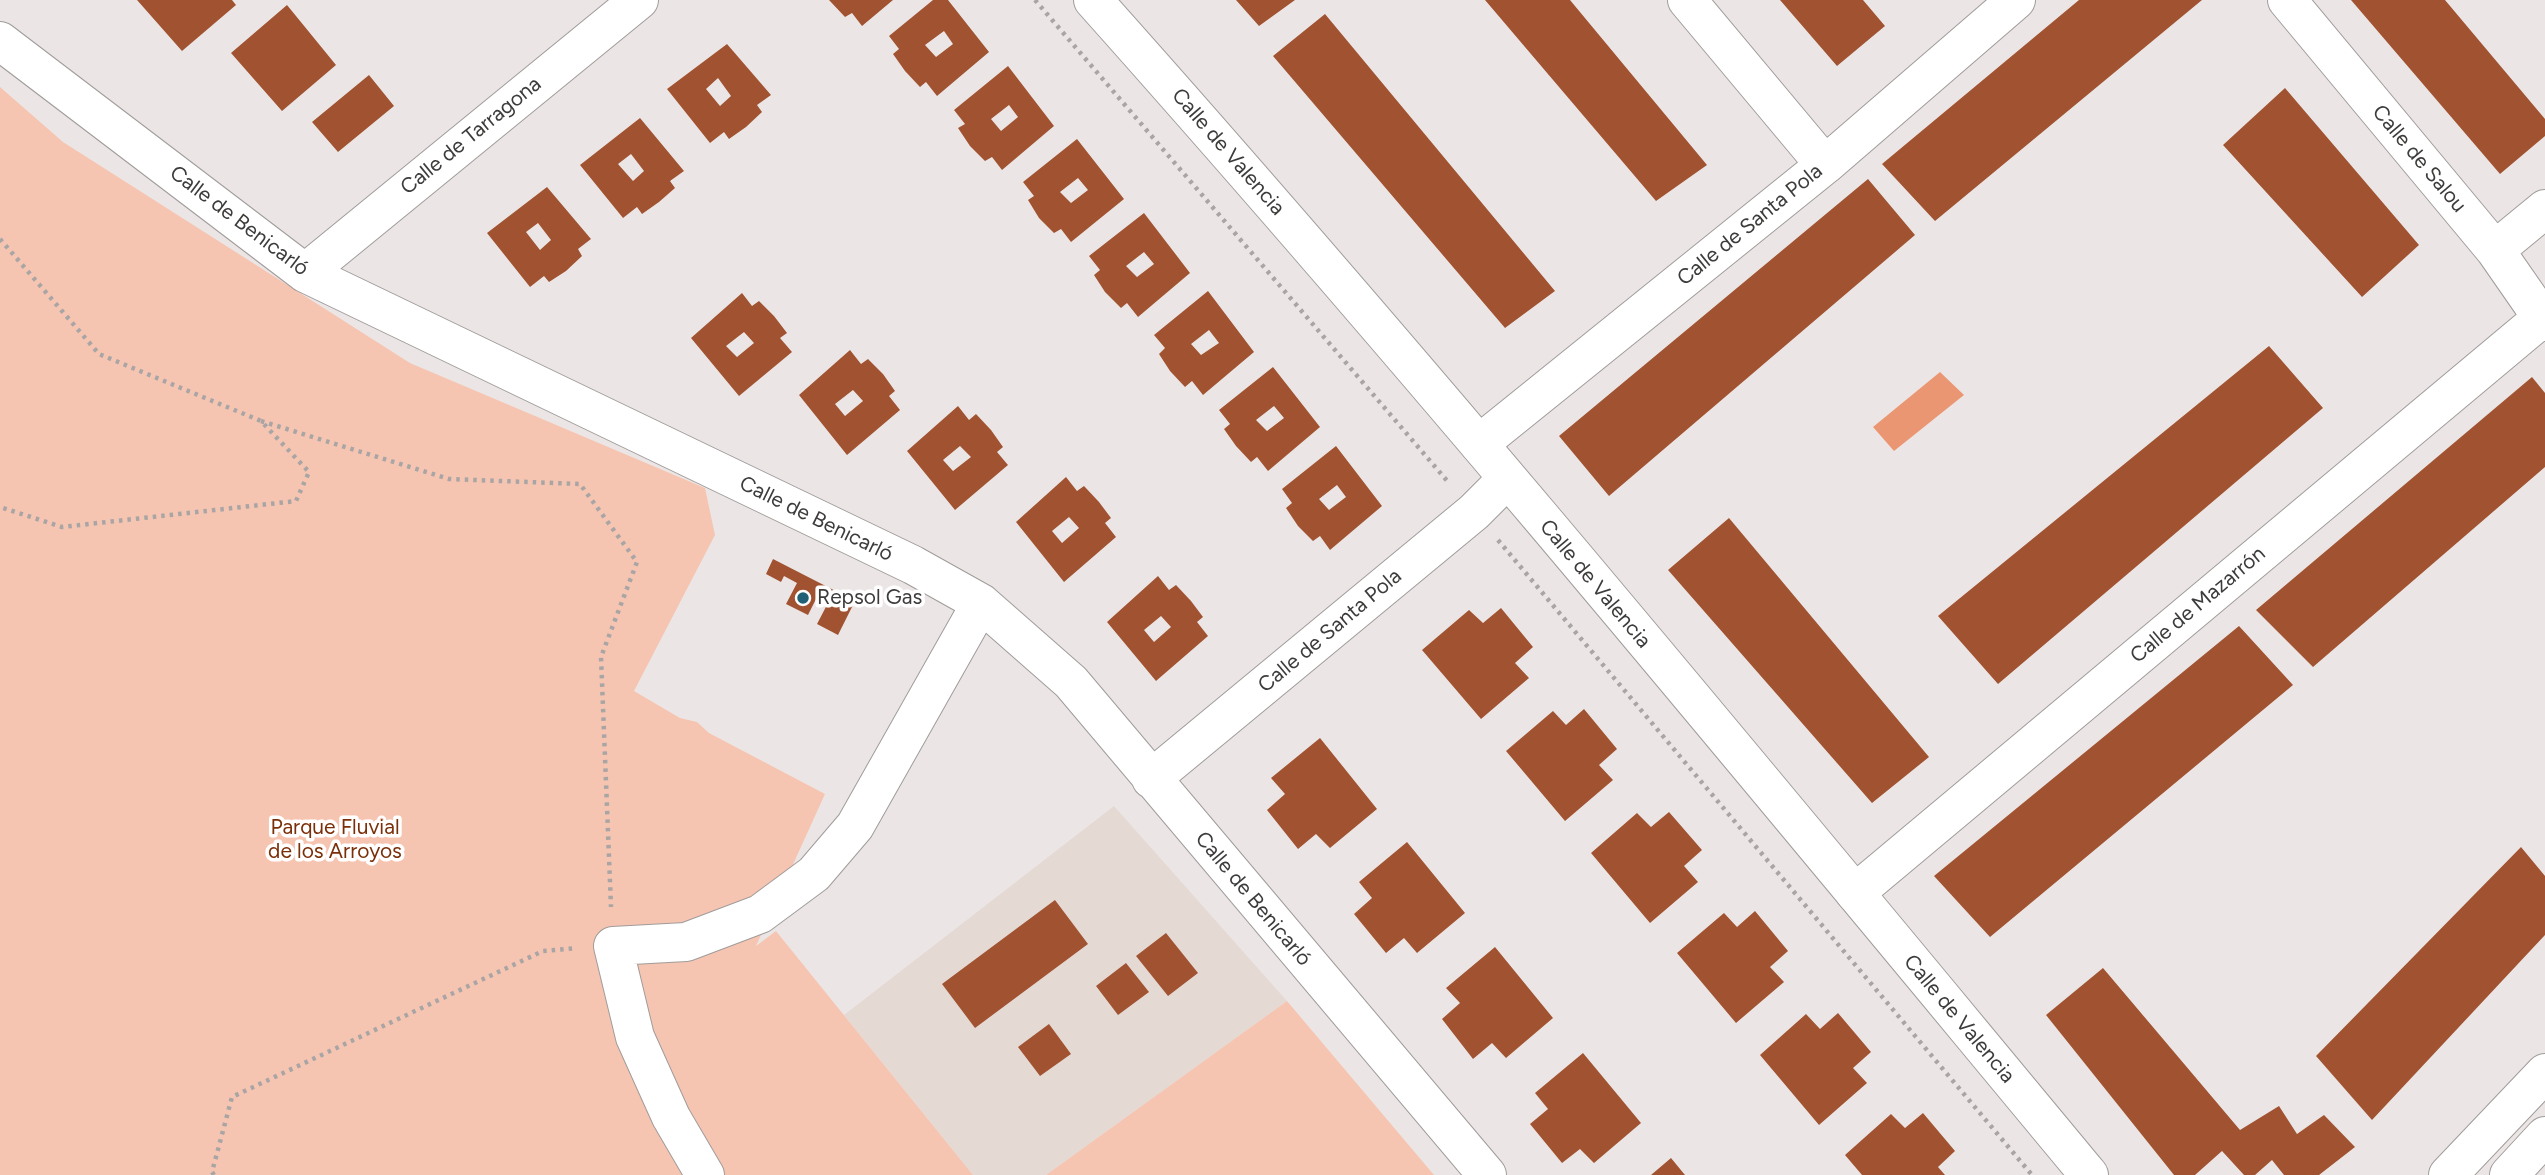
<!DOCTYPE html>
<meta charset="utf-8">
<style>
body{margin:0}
canvas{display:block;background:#ebe6e5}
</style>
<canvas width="2545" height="1175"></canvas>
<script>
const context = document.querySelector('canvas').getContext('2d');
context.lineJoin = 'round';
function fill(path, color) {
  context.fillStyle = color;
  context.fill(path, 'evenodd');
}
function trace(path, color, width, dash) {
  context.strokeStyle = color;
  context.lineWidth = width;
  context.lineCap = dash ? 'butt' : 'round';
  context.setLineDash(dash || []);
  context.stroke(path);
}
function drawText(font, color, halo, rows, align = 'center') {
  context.font = font + ' Figtree,sans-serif';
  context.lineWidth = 7;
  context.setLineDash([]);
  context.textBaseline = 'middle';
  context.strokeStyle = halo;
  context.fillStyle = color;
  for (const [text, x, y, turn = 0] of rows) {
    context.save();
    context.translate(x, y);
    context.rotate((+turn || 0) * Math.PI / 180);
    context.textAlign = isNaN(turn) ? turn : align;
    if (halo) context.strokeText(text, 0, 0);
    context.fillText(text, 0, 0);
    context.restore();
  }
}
fill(new Path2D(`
 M1114 806 1287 1001 1046 1175H973L844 1015Z`), '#e5d9d4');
fill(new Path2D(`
 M0 87 63 142 410 363 705 488 715 535 634 691 680 718 697 722 709 733 825 794 756 946 776 931 973 1175H0Z
 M1287 1001 1434 1175H1046Z`), '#f6c5b2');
fill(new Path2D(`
 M1940 372 1964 395 1894 451 1873 427Z`), '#eb9673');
fill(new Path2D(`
 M137 0H232L236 5 182 51Z
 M829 0H893L862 26 852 13 845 17Z
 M933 0H948L989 52 937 96 926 82 920 87 905 71 893 54 899 49 889 36ZM944 31 953 44 936 57 925 45Z
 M1236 0H1295L1259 26Z
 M1485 0H1570L1707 165 1656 201Z
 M1780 0H1863L1885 26 1837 66Z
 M2079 0H2202L1935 221 1882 164Z
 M2351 0H2445L2545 119V136L2500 174Z
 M287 5 336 65 282 111 231 53Z
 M1325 14 1555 291 1505 328 1273 56Z
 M727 44 771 95 757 105 762 112 746 127 729 139 724 132 710 143 667 89ZM718 78 731 96 720 106 706 89Z
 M1008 66 1054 126 1002 170 992 157 985 161 970 146 958 128 965 124 954 110ZM1009 105 1018 117 1001 131 991 119Z
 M369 75 394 106 338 152 312 122Z
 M2285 88 2419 245 2362 297 2223 145Z
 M640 118 684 171 670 181 675 188 659 202 642 214 637 207 623 218 580 165ZM631 154 644 171 633 181 618 164Z
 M1077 139 1124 199 1071 242 1061 229 1054 233 1039 218 1028 200 1034 196 1023 182ZM1078 178 1088 190 1071 203 1060 192Z
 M1868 179 1915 235 1609 496 1559 436Z
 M547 187 591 239 578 249 582 256 566 271 549 282 544 276 530 287 487 233ZM538 223 551 240 540 250 526 232Z
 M1144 213 1190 273 1138 317 1127 303 1121 308 1105 292 1094 275 1100 270 1089 256ZM1144 252 1154 264 1137 277 1126 266Z
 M1208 291 1254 352 1203 395 1192 381 1185 387 1170 371 1159 354 1165 348 1154 335ZM1209 330 1219 343 1201 355 1191 344Z
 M742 293 752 306 759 301 774 316 787 333 780 338 792 352 739 396 691 338ZM744 332 754 343 737 357 726 346Z
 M2269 346 2323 408 1998 684 1938 616Z
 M850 350 861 364 868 359 883 374 895 391 889 396 900 410 847 455 799 395ZM853 390 863 401 845 416 835 404Z
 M1273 367 1320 427 1268 471 1257 457 1251 462 1236 446 1224 429 1230 424 1219 410ZM1274 406 1284 418 1267 431 1256 420Z
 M2532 377 2545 393V467L2313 667 2256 610Z
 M958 406 969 420 976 414 991 430 1003 447 997 452 1008 465 955 510 907 451ZM960 446 971 457 953 471 943 460Z
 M1336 446 1382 506 1330 550 1320 536 1313 541 1298 526 1286 508 1292 503 1282 489ZM1337 485 1346 497 1329 510 1319 499Z
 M1066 477 1077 491 1084 486 1099 502 1111 518 1105 523 1116 537 1064 582 1016 522ZM1069 517 1079 528 1062 543 1052 531Z
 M1729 518 1929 757 1872 803 1668 570Z
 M773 559 855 601 838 635 817 624 829 601 818 595 808 615 786 604 797 583 784 576 781 582 766 574Z
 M1158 576 1169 590 1176 585 1191 601 1203 617 1197 622 1208 636 1156 681 1107 622ZM1161 616 1171 627 1154 642 1144 630Z
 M1501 608 1533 647 1515 663 1529 678 1481 719 1422 650 1469 610 1483 623Z
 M2239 626 2293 685 1990 937 1934 876Z
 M1584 709 1617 749 1599 765 1613 780 1565 821 1506 751 1553 711 1566 725Z
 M1320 738 1377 809 1330 848 1316 834 1298 849 1267 810 1285 794 1271 778Z
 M1669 812 1702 850 1684 866 1698 882 1650 923 1591 853 1637 813 1651 827Z
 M1407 842 1465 913 1417 953 1404 938 1386 953 1354 914 1372 898 1359 882Z
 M2521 847 2545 876V935L2372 1120 2316 1056Z
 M1055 900 1088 944 975 1028 942 984Z
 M1755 911 1788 951 1770 967 1784 982 1736 1023 1677 953 1724 913 1737 927Z
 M1166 933 1198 973 1168 996 1136 956Z
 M1495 947 1553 1018 1506 1058 1492 1043 1473 1059 1442 1019 1460 1003 1446 988Z
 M1126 963 1149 992 1118 1015 1096 986Z
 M2103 968 2240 1130 2279 1106 2297 1134 2324 1115 2355 1147 2319 1175H2284L2272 1160 2255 1175H2244L2222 1151 2195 1175H2174L2046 1015Z
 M1838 1013 1871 1052 1853 1068 1867 1083 1819 1125 1760 1055 1806 1014 1820 1029Z
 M1049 1024 1071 1054 1040 1076 1018 1047Z
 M1583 1053 1641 1123 1594 1163 1580 1149 1562 1163 1530 1124 1548 1109 1535 1093Z
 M1923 1113 1955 1151 1938 1167 1945 1175H1862L1845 1155 1891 1114 1905 1128Z
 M1671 1158 1685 1175H1651Z`), '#a15331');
const street = new Path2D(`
 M1687 0 1825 165
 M2287 0 2495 250 2545 322
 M0 41 305 273 913 565 981 603 1071 682 1487 1175
 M2495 250 2545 209
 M305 273 639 0
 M1479 444 1825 165 2016 0
 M1151 779 1474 512 1507 479
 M1855 893 2542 318
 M705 1175 671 1117 635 1037 613 946 686 942 760 914 814 874 855 826 981 603`);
const secondary = new Path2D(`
 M1093 0C1435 383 1761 780 2089 1175
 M2448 1175 2545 1073
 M2509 1175 2545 1136`);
trace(street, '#a09c9a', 40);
trace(secondary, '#a09c9a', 40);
trace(new Path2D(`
 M1035 0 1449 483
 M0 239 99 354 261 421 309 472 296 501 62 527 0 507
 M261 421 449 479 580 484 637 562 601 657 611 907
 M1498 540 2032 1175
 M214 1175 212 1172 232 1097 543 951 577 948`), '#a9a5a4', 4.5, [3.5, 5]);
trace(street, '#fff', 38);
trace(secondary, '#fff', 38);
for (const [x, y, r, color] of [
 [803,598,7,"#206176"]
]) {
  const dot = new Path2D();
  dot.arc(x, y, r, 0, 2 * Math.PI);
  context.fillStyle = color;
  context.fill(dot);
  trace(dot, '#fff', 2.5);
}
drawText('21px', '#3e3c3b', '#fff', [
 ["Calle de Tarragona",471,136,-39],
 ["Calle de Valencia",1228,152,49],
 ["Calle de Salou",2419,159,50],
 ["Calle de Benicarló",239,221,37],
 ["Calle de Santa Pola",1750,225,-39],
 ["Calle de Benicarló",816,519,26],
 ["Calle de Valencia",1595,584,50],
 ["Calle de Mazarrón",2198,605,-40],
 ["Calle de Santa Pola",1330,631,-40],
 ["Calle de Benicarló",1253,899,50],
 ["Calle de Valencia",1959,1019,50]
]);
drawText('21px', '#3e3c3b', '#fff', [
 ["Repsol Gas",817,598]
], 'left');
drawText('21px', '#7b2f08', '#fff', [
 ["Parque Fluvial",335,828],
 ["de los Arroyos",335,852]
]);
</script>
